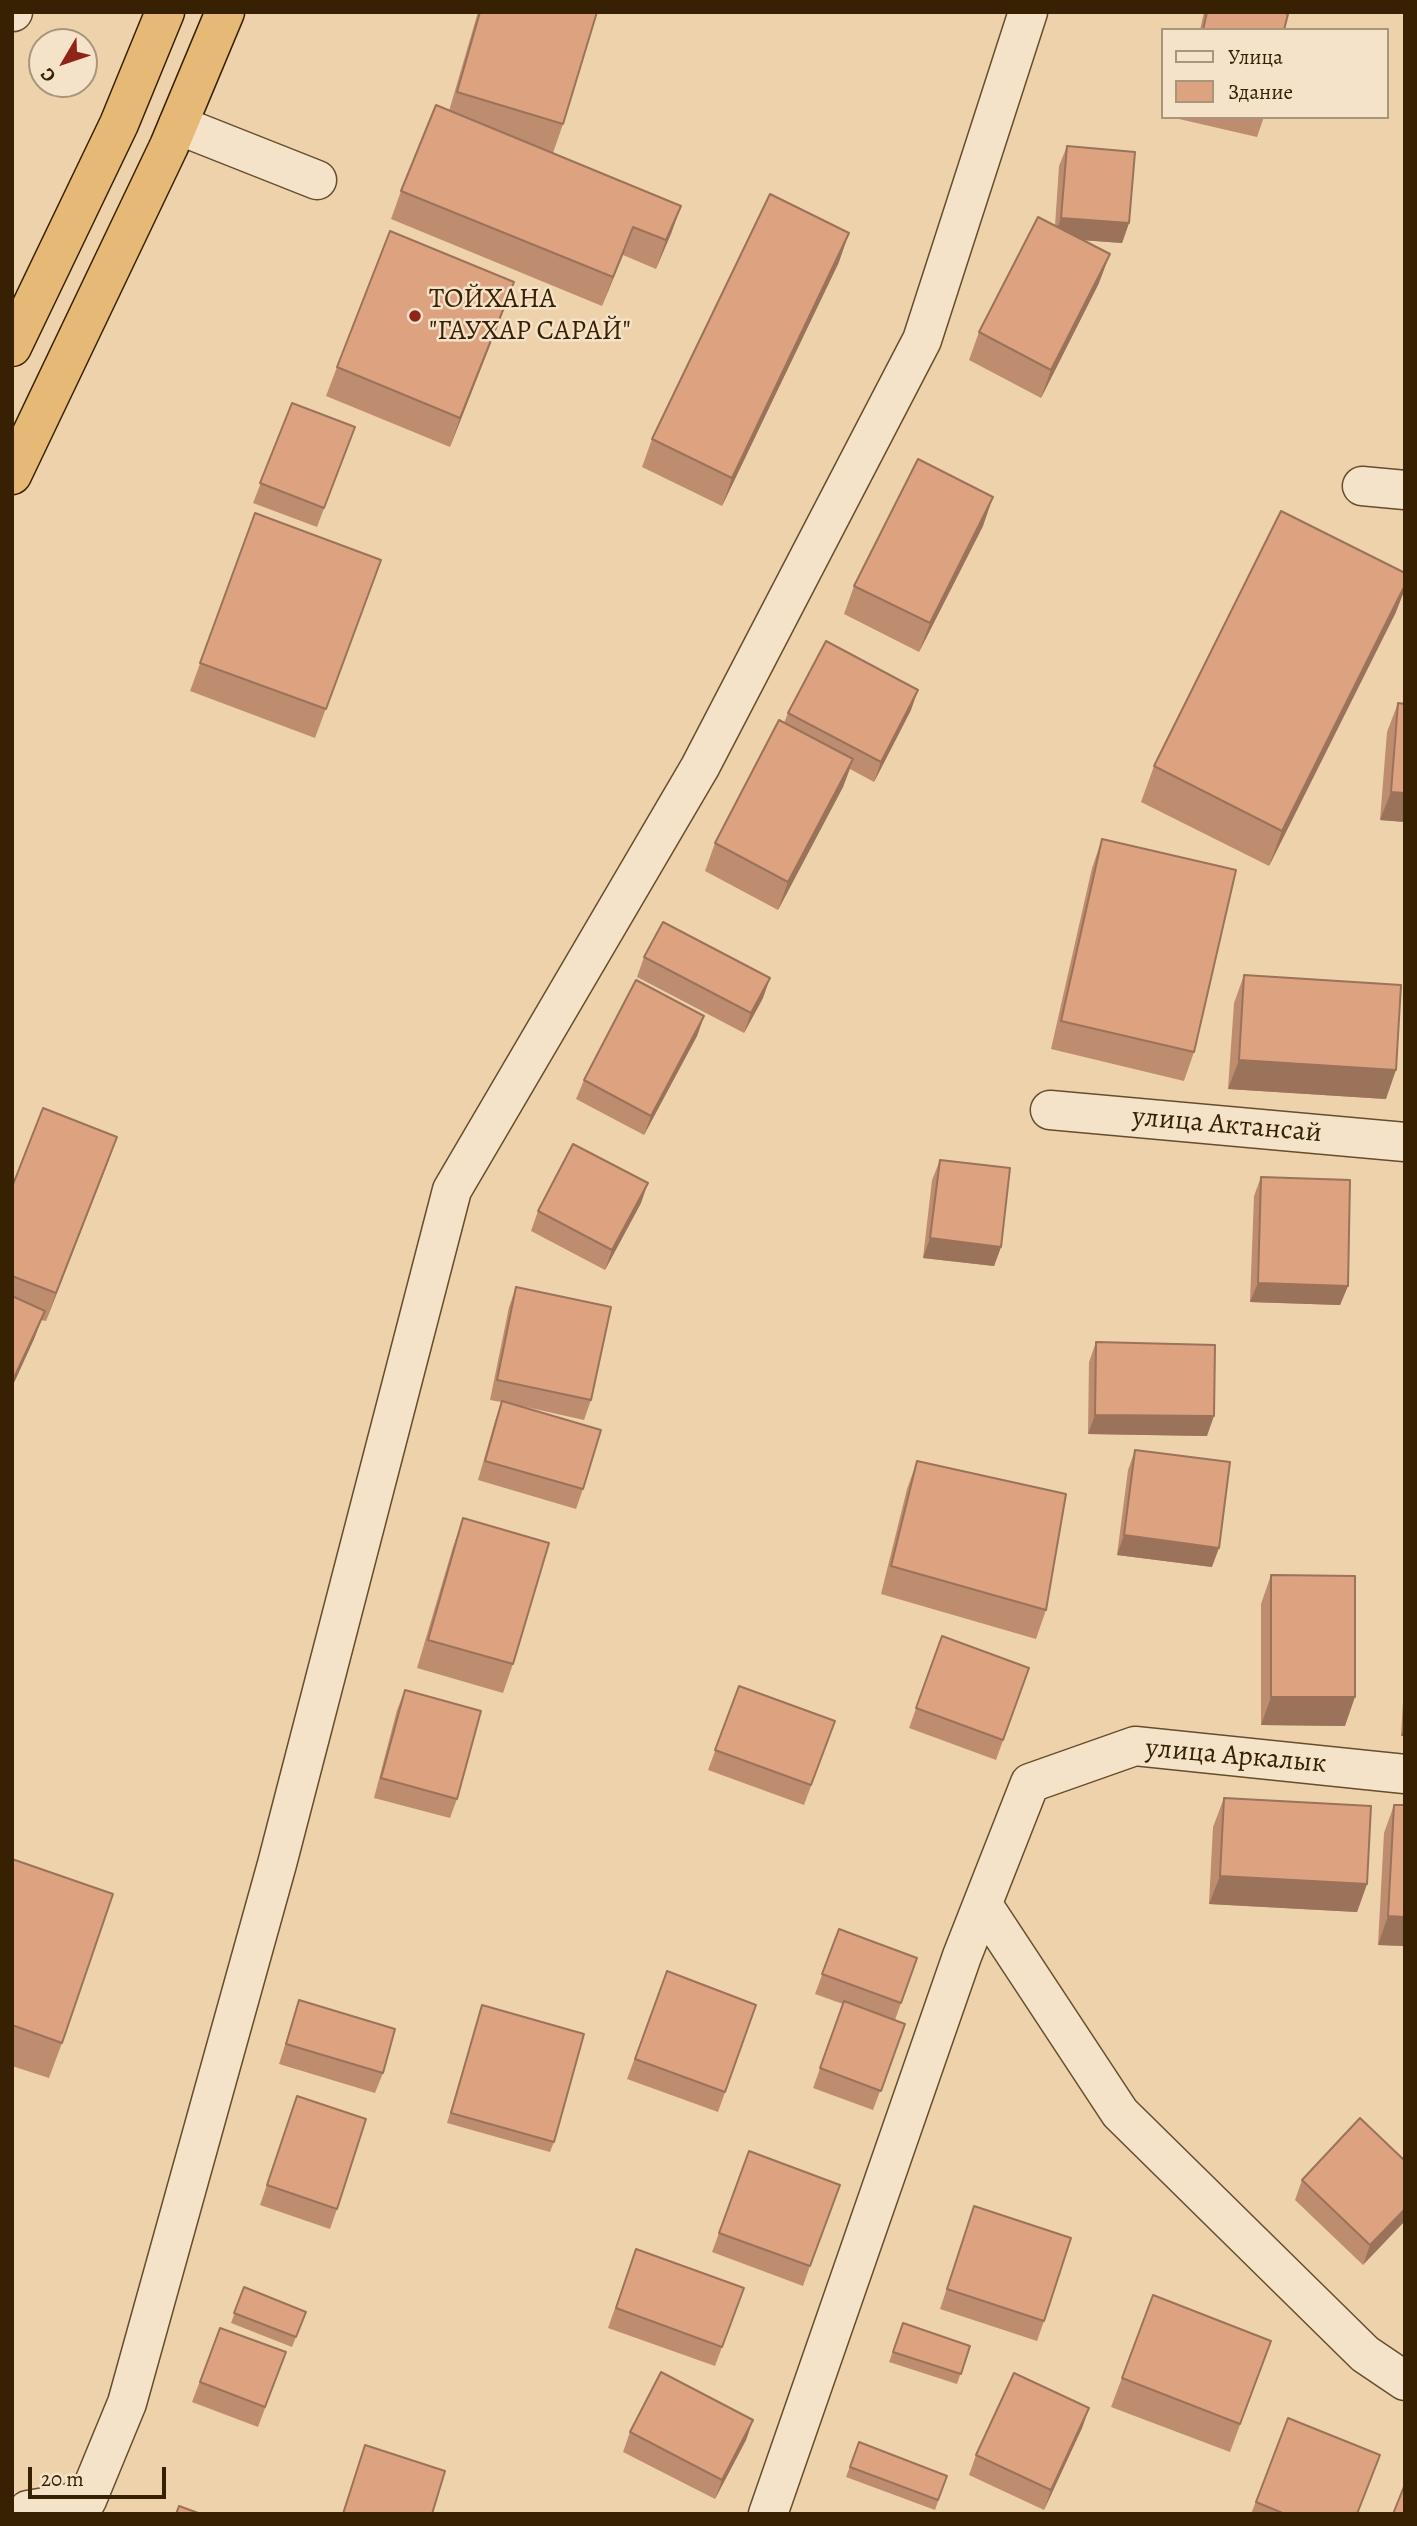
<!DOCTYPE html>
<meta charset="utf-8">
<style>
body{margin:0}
#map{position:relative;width:1417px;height:2526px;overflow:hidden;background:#eed2ac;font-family:Alegreya,serif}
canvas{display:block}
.frame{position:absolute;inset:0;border:14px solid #382102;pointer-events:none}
.legend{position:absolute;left:1161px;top:28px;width:228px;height:91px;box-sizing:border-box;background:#f4e2c9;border:2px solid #a99579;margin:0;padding:9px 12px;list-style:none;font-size:21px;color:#382102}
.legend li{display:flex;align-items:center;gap:14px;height:35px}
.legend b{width:35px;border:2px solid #a99579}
.north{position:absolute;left:28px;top:28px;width:70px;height:70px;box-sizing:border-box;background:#f4e2c9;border:2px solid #a99579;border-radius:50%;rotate:231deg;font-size:19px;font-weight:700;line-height:28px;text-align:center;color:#382102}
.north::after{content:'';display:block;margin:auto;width:24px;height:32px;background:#8f2418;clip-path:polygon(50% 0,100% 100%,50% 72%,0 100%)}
.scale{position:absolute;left:28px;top:2467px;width:138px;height:32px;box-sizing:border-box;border:4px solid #382102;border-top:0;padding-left:9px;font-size:21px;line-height:24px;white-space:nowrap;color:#382102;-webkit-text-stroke:5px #f4e2c9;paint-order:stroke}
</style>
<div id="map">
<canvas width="1417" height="2526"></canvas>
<div class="frame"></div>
<ul class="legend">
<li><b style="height:9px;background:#f4e2c9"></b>Улица</li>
<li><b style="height:19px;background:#dda381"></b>Здание</li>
</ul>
<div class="north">С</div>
<div class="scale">20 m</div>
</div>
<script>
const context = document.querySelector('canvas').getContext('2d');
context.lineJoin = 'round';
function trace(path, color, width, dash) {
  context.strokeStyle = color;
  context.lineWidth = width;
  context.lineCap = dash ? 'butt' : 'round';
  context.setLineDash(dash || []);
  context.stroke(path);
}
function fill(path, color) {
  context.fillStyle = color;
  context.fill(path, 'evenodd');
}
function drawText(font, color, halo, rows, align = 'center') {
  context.font = font + ' Alegreya,serif';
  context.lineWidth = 5;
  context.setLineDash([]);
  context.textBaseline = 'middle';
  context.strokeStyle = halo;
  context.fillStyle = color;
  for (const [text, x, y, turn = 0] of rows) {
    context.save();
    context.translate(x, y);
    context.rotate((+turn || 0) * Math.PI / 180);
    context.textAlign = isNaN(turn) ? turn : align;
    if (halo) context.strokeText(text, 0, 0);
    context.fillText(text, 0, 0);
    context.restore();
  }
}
const minor = new Path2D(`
 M12 12H13
 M178 125 317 180
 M1362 486 1405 490
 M1050 1110 1405 1142
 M983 1905 1120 2113 1365 2354 1405 2381
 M26 2514 28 2510 87 2500 127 2403 277 1864 452 1190 700 767 922 340 1028 12
 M768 2514 962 1956 1030 1783 1135 1746 1405 1774`);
const highway = new Path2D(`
 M12 347 119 124 165 12
 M12 475 169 146 225 12`);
trace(minor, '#664d2c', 41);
trace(highway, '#382102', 41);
trace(minor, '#f4e2c9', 38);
trace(highway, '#e7b976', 38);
fill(new Path2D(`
 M478 12H597L563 124 553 153 546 151 681 206 656 269 623 255 602 306 391 219 401 191 449 111Z
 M1204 12H1282L1284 30H1200Z
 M1180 117H1264L1257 137 1179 119Z
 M1067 146 1129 223 1122 243 1082 240 1099 283 1041 398 969 360 979 332 1055 226 1059 166Z
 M839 262 722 506 642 467 652 439Z
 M514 282 450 447 326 396 337 367Z
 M292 403 355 427 317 527 253 503Z
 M255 513 381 560 315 738 190 691Z
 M983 526 919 652 844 614 854 586Z
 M1396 612 1269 866 1141 802 1154 766Z
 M1398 703 1405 704V822L1380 820 1387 732Z
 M911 710 874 782 850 769 843 787 778 910 705 871 715 843 784 723 788 713Z
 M1102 839 1194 1052 1184 1081 1051 1049 1092 868Z
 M644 957 763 998 744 1033 637 977Z
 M1244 975 1386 1099 1228 1089 1234 1003Z
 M704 1016 697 1036 644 1135 576 1099 584 1080Z
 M117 1137 46 1321 41 1320 34 1339 12 1387V1187Z
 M940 1160 1001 1247 994 1266 923 1258 932 1180Z
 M1261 1177 1348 1286 1340 1305 1250 1302 1254 1196Z
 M641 1203 605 1270 531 1231 538 1211Z
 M516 1287 591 1400 584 1420 517 1405 583 1489 576 1509 478 1480 495 1421 501 1402 490 1400 509 1307Z
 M1096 1342 1207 1436 1088 1434 1089 1362Z
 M1135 1450 1212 1567 1117 1555 1128 1470Z
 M917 1461 1046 1610 1036 1639 881 1594 907 1489Z
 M463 1518 513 1664 503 1693 417 1668 453 1547Z
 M1271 1575 1345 1726 1261 1725V1604Z
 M942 1636 1029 1668 996 1760 909 1728Z
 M1405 1668V1736H1401Z
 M739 1686 835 1721 804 1805 708 1770Z
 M405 1690 457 1799 450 1818 374 1798 397 1710Z
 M1224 1798 1367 1884 1357 1912 1209 1904 1213 1827Z
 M1394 1805H1405V1946L1378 1945 1384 1833Z
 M12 1859 62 2043 49 2078 12 2066Z
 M839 1929 917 1958 895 2020 905 2024 873 2110 813 2088 843 2004 815 1994Z
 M667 1971 756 2005 718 2112 627 2079Z
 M299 2000 383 2073 375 2093 279 2064Z
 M482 2005 554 2142 550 2152 447 2123Z
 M297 2096 337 2209 330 2229 260 2205Z
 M749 2151 810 2266 803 2286 712 2252Z
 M1405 2161 1363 2265 1295 2200 1302 2180Z
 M974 2206 1044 2321 1037 2341 940 2309Z
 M636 2249 744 2288 715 2366 608 2328Z
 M244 2287 306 2312 292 2347 231 2323Z
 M1153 2295 1271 2341 1230 2452 1111 2407Z
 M903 2323 970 2346 957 2384 889 2362Z
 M220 2328 286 2352 258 2427 192 2402Z
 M1089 2408 1082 2428 1044 2510 969 2475 976 2455Z
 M1288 2418 1358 2514H1251Z
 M753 2420 746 2440 715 2499 623 2452 630 2432Z
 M859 2442 947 2476 935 2510 846 2477Z
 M365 2445 432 2514H342Z`), '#be8c6f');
fill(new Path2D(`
 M681 206 671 234 656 269 666 240Z
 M1061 218 1129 223 1122 243 1054 238Z
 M633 227 623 255 602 306 613 277Z
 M849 233 839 262 722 506 732 478Z
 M1110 254 1099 283 1041 398 1051 370Z
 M514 282 504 310 450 447 460 418Z
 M993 497 983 526 919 652 930 623Z
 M1405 585V589L1396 612 1269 866 1282 831Z
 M918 690 911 710 874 782 881 762Z
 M853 759 843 787 778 910 788 882Z
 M1391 792 1405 793V822L1380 820Z
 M770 978 763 998 744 1033 751 1013Z
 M704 1016 697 1036 644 1135 651 1116Z
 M1239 1060 1396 1070 1386 1099 1228 1089Z
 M117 1137 107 1165 46 1321 56 1293Z
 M648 1183 641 1203 605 1270 612 1250Z
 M930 1238 1001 1247 994 1266 923 1258Z
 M1258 1283 1348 1286 1340 1305 1250 1302Z
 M45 1311 34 1339 12 1387V1382Z
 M1095 1415 1214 1416 1207 1436 1088 1434Z
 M1124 1535 1219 1548 1212 1567 1117 1555Z
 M1271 1697H1355L1345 1726 1261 1725Z
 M1405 1726V1736H1401Z
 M1220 1876 1367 1884 1357 1912 1209 1904Z
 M1388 1916 1405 1917V1946L1378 1945Z
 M1405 2209V2221L1363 2265 1370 2245Z
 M1089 2408 1082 2428 1044 2510 1051 2490Z
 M753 2420 746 2440 715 2499 722 2480Z`), '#9b725a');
const building = new Path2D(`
 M480 12H597L563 124 457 92Z
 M1207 12H1282L1288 14 1284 30H1203Z
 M436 105 681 206 666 240 633 227 613 277 401 191Z
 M1067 146 1135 152 1129 223 1061 218Z
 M770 194 849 233 732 478 652 439Z
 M1038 217 1110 254 1051 370 979 332Z
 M390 231 514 282 460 418 337 367Z
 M292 403 355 427 324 508 260 483Z
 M918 459 993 497 930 623 854 586Z
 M1281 511 1405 573V585L1282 831 1154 766Z
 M255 513 381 560 326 709 200 663Z
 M826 641 918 690 881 762 788 713Z
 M1398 703 1405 704V793L1391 792Z
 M779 720 853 759 788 882 715 843Z
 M1102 839 1236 870 1194 1052 1061 1021Z
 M663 922 770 978 751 1013 644 957Z
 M1244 975 1401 985 1396 1070 1239 1060Z
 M636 980 704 1016 651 1116 584 1080Z
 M43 1108 117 1137 56 1293 12 1276V1187Z
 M573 1144 648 1183 612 1250 538 1211Z
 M940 1160 1010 1168 1001 1247 930 1238Z
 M1261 1177 1350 1180 1348 1286 1258 1283Z
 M516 1287 611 1307 591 1400 497 1380Z
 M12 1296 45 1311 12 1382Z
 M1096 1342 1215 1345 1214 1416 1095 1415Z
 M502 1401 601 1430 583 1489 485 1461Z
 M1135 1450 1230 1462 1219 1548 1124 1535Z
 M917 1461 1066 1494 1046 1610 891 1566Z
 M463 1518 549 1543 513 1664 428 1640Z
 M1271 1575 1355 1576V1697H1271Z
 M942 1636 1029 1668 1003 1740 916 1708Z
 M739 1686 835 1721 811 1785 715 1750Z
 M405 1690 481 1711 457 1799 381 1778Z
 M1224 1798 1371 1806 1367 1884 1220 1876Z
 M1394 1805H1405V1917L1388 1916Z
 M12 1859 113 1894 62 2043 12 2025Z
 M839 1929 917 1958 901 2003 822 1974Z
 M667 1971 756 2005 725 2092 635 2059Z
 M299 2000 395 2029 383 2073 286 2044Z
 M844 2001 905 2024 881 2091 820 2068Z
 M482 2005 584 2034 554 2142 451 2113Z
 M297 2096 366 2119 337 2209 267 2185Z
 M1360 2118 1405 2161V2209L1370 2245 1302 2180Z
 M749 2151 840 2185 810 2266 719 2233Z
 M974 2206 1071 2238 1044 2321 947 2289Z
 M636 2249 744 2288 722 2347 616 2308Z
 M244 2287 306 2312 296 2337 234 2313Z
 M1153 2295 1271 2341 1240 2424 1122 2378Z
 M903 2323 970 2346 961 2374 893 2352Z
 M220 2328 286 2352 265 2407 200 2382Z
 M661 2372 753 2420 722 2480 630 2432Z
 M1014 2373 1089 2408 1051 2490 976 2455Z
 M1288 2418 1380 2455 1357 2514H1285L1256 2502Z
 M859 2442 947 2476 938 2500 850 2467Z
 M365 2445 445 2471 432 2514H343Z
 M1405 2484V2514H1393Z
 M179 2506 201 2514H176Z`);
fill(building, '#dda381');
trace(building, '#9b725a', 2);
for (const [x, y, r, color] of [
 [415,316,7,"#8f2418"]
]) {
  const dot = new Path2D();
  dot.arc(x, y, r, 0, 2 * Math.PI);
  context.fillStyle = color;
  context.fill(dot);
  trace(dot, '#f4e2c9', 2.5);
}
drawText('28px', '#382102', '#f4e2c9', [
 ["ТОЙХАНА",429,300],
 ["\"ГАУХАР САРАЙ\"",429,332]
], 'left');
drawText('28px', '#382102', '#f4e2c9', [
 ["улица Актансай",1227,1126,5],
 ["улица Аркалык",1236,1757,5]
]);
</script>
